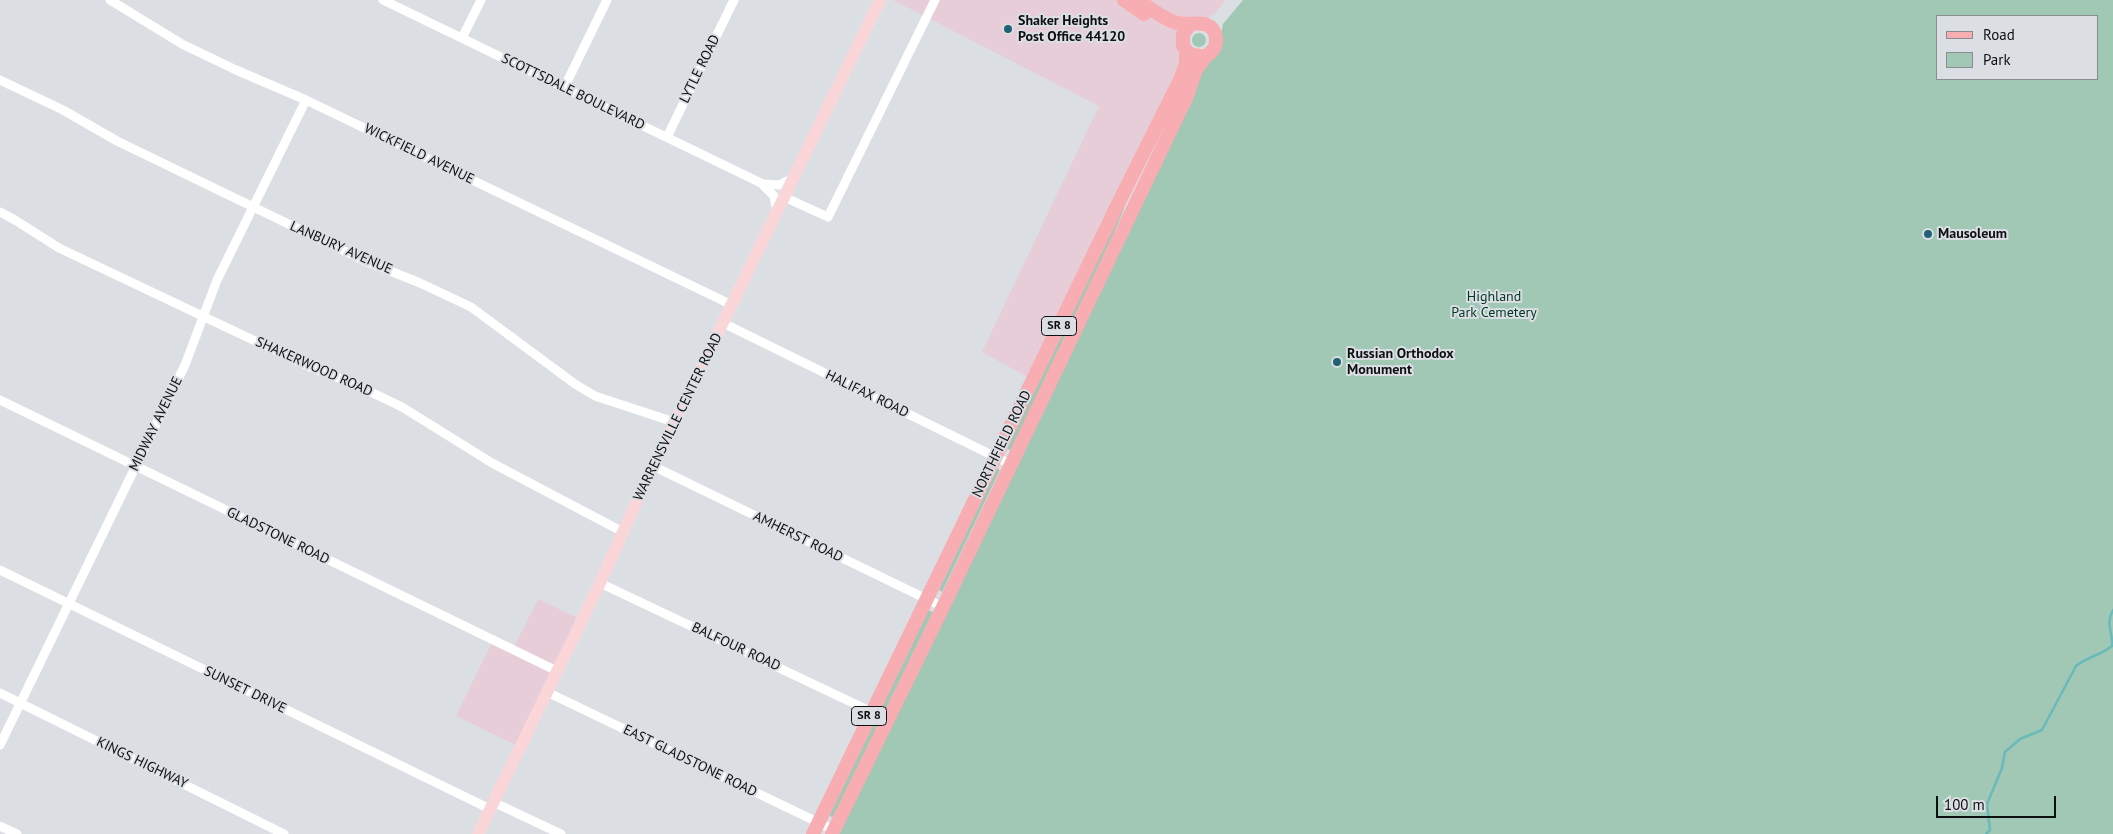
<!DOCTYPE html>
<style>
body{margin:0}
#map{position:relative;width:2113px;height:834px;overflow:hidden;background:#dbdfe4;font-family:"PT Sans",sans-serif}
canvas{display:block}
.legend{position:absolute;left:1936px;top:15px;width:162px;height:65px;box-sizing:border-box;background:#dbdfe4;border:1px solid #898c90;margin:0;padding:6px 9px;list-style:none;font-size:15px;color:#0e0f11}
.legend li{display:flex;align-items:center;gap:10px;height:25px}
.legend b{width:25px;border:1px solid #898c90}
.scale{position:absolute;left:1936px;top:796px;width:120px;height:22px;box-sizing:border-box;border:2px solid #0e0f11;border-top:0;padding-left:6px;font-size:15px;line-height:18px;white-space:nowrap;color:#0e0f11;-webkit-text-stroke:4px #dbdfe4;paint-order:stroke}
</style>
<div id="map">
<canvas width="2113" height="834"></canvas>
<ul class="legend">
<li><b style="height:6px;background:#f7adb1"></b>Road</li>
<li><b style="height:14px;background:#a0c8b4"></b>Park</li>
</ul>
<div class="scale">100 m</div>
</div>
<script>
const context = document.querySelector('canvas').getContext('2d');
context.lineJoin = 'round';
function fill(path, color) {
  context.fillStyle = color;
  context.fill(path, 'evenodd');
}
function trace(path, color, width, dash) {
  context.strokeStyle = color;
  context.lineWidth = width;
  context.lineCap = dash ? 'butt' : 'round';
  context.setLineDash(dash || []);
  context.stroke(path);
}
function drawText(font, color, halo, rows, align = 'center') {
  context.font = font + ' "PT Sans",sans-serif';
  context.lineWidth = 4;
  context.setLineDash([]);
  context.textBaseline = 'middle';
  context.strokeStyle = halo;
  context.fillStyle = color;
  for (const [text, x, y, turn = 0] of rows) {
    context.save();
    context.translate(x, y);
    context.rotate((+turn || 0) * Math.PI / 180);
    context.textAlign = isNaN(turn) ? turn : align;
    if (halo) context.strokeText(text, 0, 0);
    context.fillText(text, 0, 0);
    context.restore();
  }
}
fill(new Path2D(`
 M893 0H1226L1215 13 1202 23 1191 25 1186 52 1033 380 982 352 1099 106Z
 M538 599 582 620 520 747 456 716 493 640 513 649Z`), '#e6cdd7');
fill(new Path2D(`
 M1243 0H2113V834H839L1197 75 1218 49 1223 24ZM1937 16H2097V79H1937Z
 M1192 40a7 7 0 1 1 14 0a7 7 0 1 1-14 0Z
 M1122 207H1124V209L1113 235 1012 451 1006 448Z
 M996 468 1000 470 942 592 939 590Z
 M928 610 933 612 836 815 831 817 829 812Z`), '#a0c8b4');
trace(new Path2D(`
 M1986 834 1990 830 1987 804 2002 768 2005 752 2020 739 2042 730 2076 666C2087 657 2101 655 2112 646 2113 631 2105 625 2113 610`), '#6ab9bb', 2.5);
trace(new Path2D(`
 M110 0 182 44 236 70 306 100 732 305
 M383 0 763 184 779 185 793 178
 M462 38 481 0
 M0 80 63 110 117 141 245 203 363 260 420 283 471 307 575 384 595 396 674 422
 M564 88 607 0
 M667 137 734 0
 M763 185 774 196 777 212
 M784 197 828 217 935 0
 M0 212 15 220 59 248 310 367 352 383 402 407 492 463 623 532
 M723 323 1012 465
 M0 400 557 671
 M653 466 943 607
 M0 570 490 809
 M600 583 872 712
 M547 692 834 830
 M0 693 284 834
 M0 745 185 365 217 280 306 100
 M493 802 561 834
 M0 826 17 834`), '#fff', 9);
trace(new Path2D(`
 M478 834 600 583 653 466 880 0`), '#fbd6d8', 12);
trace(new Path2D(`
 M1124 0 1144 14
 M1138 0C1149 8 1161 17 1174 22 1188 28 1213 15 1216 38 1217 47 1212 52 1205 57L1189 54 1183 46V34L1191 24
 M813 834 1116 208 1180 80 1186 64V52
 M832 834 943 607 1187 96 1196 70 1205 57`), '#f7adb1', 14);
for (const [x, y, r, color] of [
 [1008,29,5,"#206176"],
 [1928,234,5,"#206176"],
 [1337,362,5,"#206176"]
]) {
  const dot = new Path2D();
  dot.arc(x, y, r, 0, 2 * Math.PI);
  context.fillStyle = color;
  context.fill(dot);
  trace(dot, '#dbdfe4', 2);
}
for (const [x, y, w] of [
 [1059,326,35],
 [869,716,35]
]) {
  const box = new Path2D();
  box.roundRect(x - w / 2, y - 9.5, w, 19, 4);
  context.fillStyle = '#dbdfe4';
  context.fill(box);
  trace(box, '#0e0f11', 1);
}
drawText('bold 12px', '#0e0f11', null, [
 ["SR 8",1059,326],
 ["SR 8",869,716]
]);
drawText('bold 14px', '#0e0f11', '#dbdfe4', [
 ["Shaker Heights",1018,21],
 ["Post Office 44120",1018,37],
 ["Mausoleum",1938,234],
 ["Russian Orthodox",1347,354],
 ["Monument",1347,370]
], 'left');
drawText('14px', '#0e0f11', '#dbdfe4', [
 ["LYTLE ROAD",700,69,-64],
 ["SCOTTSDALE BOULEVARD",573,92,26],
 ["WICKFIELD AVENUE",419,154,26],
 ["LANBURY AVENUE",341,248,24],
 ["SHAKERWOOD ROAD",314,367,24],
 ["HALIFAX ROAD",867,394,26],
 ["WARRENSVILLE CENTER ROAD",678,417,-64],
 ["MIDWAY AVENUE",156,424,-64],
 ["NORTHFIELD ROAD",1002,444,-64],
 ["GLADSTONE ROAD",278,536,26],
 ["AMHERST ROAD",798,537,26],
 ["BALFOUR ROAD",736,647,25],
 ["SUNSET DRIVE",245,690,26],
 ["EAST GLADSTONE ROAD",690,761,26],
 ["KINGS HIGHWAY",142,763,26]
]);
drawText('14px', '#013825', '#dbdfe4', [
 ["Highland",1494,297],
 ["Park Cemetery",1494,313]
]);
</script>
